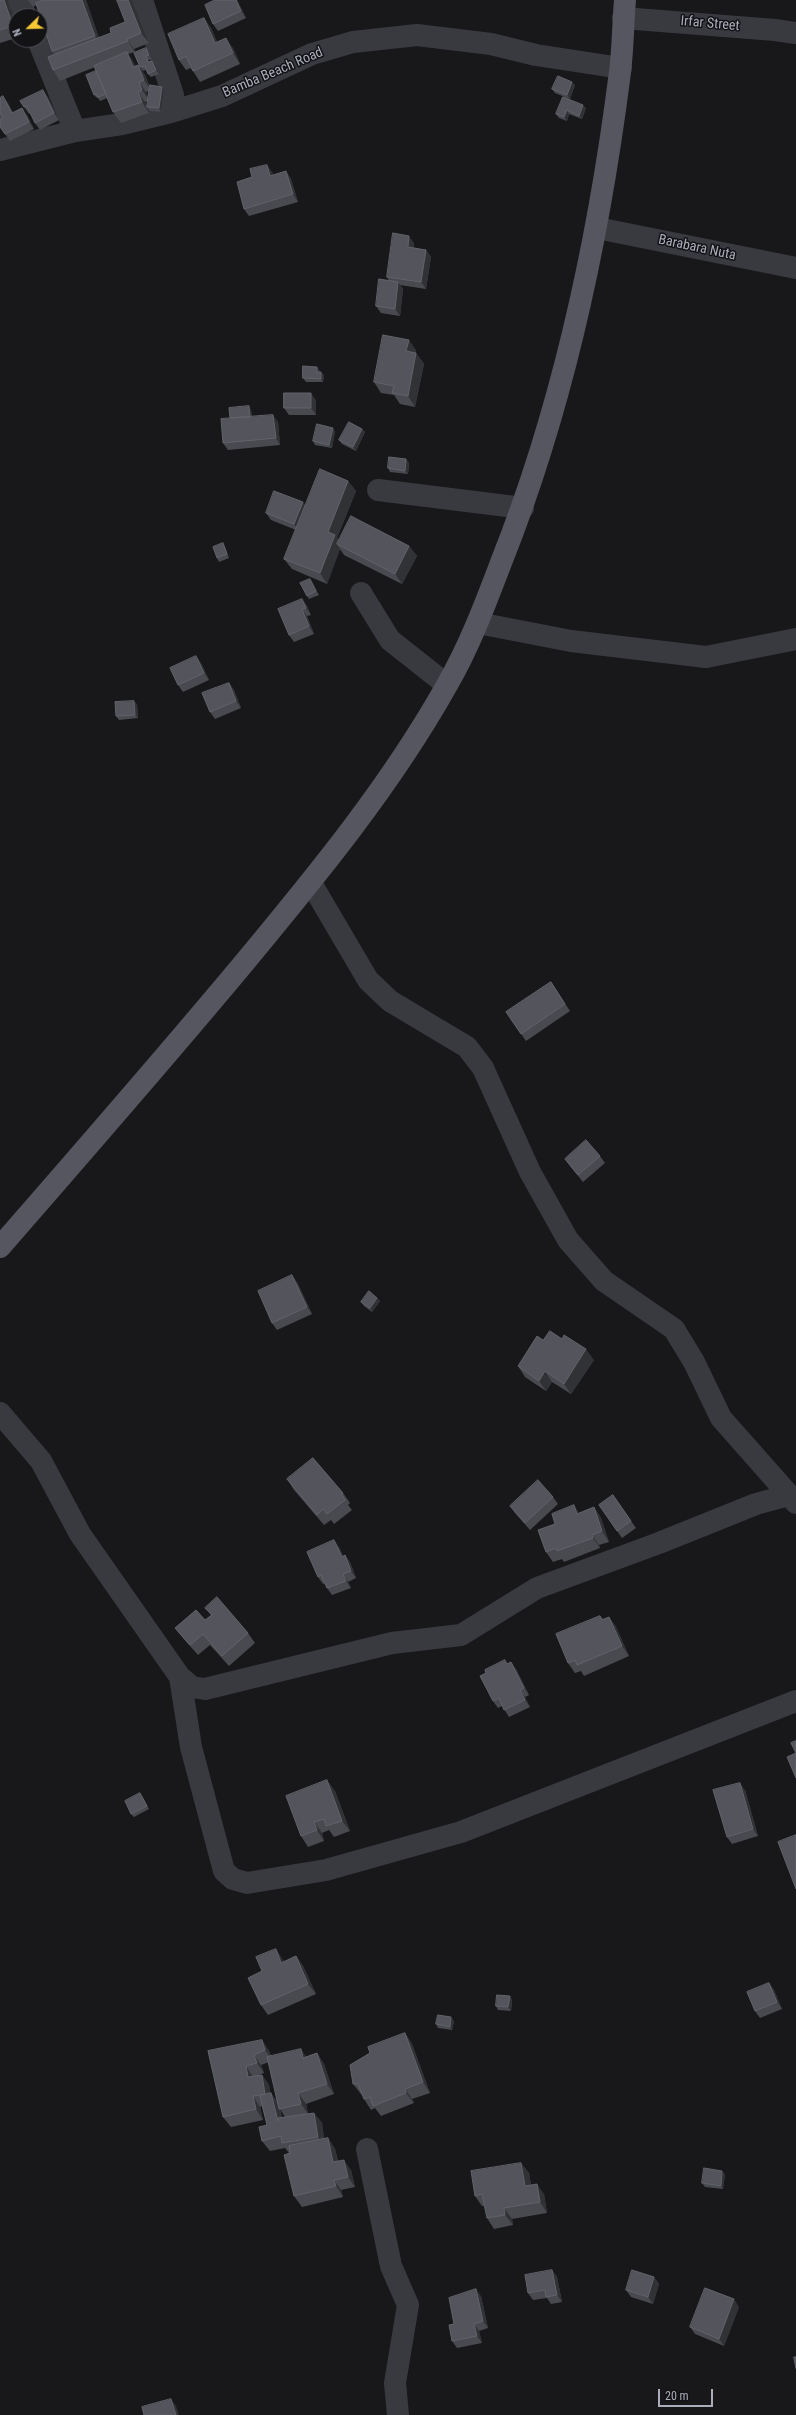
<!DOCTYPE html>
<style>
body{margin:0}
#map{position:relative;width:796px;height:2415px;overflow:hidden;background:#18181b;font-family:"Roboto Condensed",sans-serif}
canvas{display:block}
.north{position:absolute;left:8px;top:8px;width:40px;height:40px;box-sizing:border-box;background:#131316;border:1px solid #4f5158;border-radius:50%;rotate:247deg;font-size:11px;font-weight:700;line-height:16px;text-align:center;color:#aaaebb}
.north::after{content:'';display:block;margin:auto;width:14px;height:18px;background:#f8c733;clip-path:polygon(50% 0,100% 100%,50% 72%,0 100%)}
.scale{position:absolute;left:658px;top:2389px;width:55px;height:18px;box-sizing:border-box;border:2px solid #aaaebb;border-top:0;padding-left:5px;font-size:12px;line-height:14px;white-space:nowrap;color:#aaaebb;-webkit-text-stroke:3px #131316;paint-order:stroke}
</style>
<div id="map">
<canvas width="796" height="2415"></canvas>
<div class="north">N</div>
<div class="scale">20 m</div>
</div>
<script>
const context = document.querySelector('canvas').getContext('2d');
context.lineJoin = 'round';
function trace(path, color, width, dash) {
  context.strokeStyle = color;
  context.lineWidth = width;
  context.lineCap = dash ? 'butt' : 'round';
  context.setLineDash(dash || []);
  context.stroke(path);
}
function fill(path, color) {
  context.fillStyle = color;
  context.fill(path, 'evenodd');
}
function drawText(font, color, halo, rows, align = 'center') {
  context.font = font + ' "Roboto Condensed",sans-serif';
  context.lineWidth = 3;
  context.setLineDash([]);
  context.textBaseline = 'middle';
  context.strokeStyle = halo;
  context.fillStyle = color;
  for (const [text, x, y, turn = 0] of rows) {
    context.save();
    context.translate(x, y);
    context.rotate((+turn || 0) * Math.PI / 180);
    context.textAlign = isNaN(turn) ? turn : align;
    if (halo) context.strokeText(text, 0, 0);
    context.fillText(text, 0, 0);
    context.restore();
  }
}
trace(new Path2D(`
 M19 0 26 16
 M142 0 173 95 171 112
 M623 18 775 30 796 33
 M38 40 75 131
 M0 150 75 131 122 124 171 112 222 96 312 54 353 42 417 35 491 44 536 55 621 68
 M597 228 796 268
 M378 490 523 508
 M361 593 390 640 447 685
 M478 623 571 641 706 657 796 639
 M311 883 368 980 390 1001 467 1047 483 1068 530 1172 568 1240 604 1281 674 1329 694 1362 721 1418 796 1503
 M0 1413 41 1461 80 1534 180 1677 192 1687 205 1689 392 1643 461 1635 537 1588 659 1543 756 1504 789 1495
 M180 1677 191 1747 224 1871 233 1879 247 1883 326 1870 461 1832 796 1701
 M367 2149 391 2266 408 2305 395 2383 398 2415`), '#393a40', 22);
trace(new Path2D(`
 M0 1247C82 1153 164 1059 244 963 317 875 391 785 447 685 470 645 486 602 502 560 564 404 599 238 620 72 623 48 623 24 625 0`), '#55565f', 22);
fill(new Path2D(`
 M0 0H8L16 24V38L0 43Z
 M28 0H86L99 38 111 33 125 22 132 0 149 43 134 49 135 52 128 54 134 63 135 66 138 65 145 75 150 87H162L164 90 161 112 150 111 147 107 148 101 145 102 149 113 121 123 113 112 107 98 100 101 98 98H97L94 95 96 71 95 67 60 81 53 70 55 55 52 51 36 5 33 7ZM149 91 148 98 146 92Z
 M215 0H237L246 18 218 31 213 24Z
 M204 18 211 28 217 42 233 48 240 64 200 82 193 71 191 68 186 70 179 60Z
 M146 48 149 52 152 59 148 60 149 62 155 64 159 74 151 77 148 74 146 70 143 71 140 67Z
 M575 85 570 99 555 93 552 89Z
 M48 97 59 120 40 130 35 123 30 113 29 114 24 107Z
 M563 97 586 108 582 119 569 114 567 121 559 118 556 114Z
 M0 98 8 103 13 113 27 115 34 129 10 141 0 127Z
 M286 171 291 179 298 202 249 216 244 209 272 172 273 175Z
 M414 243V248L426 250 431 257 426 289 400 285 403 289 400 316 381 313 376 306 389 281 387 277Z
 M416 350 415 353H416L424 364 415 407 400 404 394 395 381 393 374 382Z
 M317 367 320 372 324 375 323 382H306L303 378Z
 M316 400V415H289L284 408Z
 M251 410 252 417 278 422 280 445 228 450 223 443 230 418Z
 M362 429 365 432 356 451 342 444 339 440Z
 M335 431 332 448 315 445 313 441Z
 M406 459 409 463 408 474 390 472 388 468Z
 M348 481 356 491 337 538 339 540 409 546 417 556 402 584 344 555 340 549 327 584 292 569 284 559 296 530 271 520 266 513 305 505Z
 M223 543 225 547 229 558 219 562 217 558Z
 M310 579 319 595 309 599 307 596Z
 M302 599 307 606 311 615 307 616 314 634 294 642 289 635Z
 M196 656 201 663 209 680 183 692 178 685Z
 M229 683 234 690 241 708 215 719 210 712Z
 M137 704 138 718 119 720 116 716Z
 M551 982 570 1011 526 1041 506 1012Z
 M600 1156 605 1163 583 1182 570 1166 565 1159Z
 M297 1282 312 1314 277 1330 272 1323Z
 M377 1298 380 1301 372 1312 364 1306 361 1302Z
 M543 1340 594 1360 571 1394 552 1382 546 1391 525 1377 518 1366Z
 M287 1479 343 1493 350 1503 348 1505 352 1510 334 1524 331 1520 324 1525 294 1490Z
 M613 1495 636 1528 622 1538 599 1505Z
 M553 1497 558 1504 530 1530 515 1513 510 1506Z
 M594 1507 601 1518 609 1542 599 1545 600 1548 564 1562 562 1559 553 1562 546 1552 555 1524 579 1513Z
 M339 1547 343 1556 345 1555 350 1562 356 1578 348 1582 351 1588 332 1595 327 1588 325 1583 323 1584 318 1577Z
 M205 1608 248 1633 255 1643 229 1666 210 1645 198 1655 183 1638 175 1628 205 1620 211 1615Z
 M600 1616 603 1619 609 1617 616 1627 629 1656 584 1676 581 1671 575 1673 568 1663Z
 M508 1663 516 1669 529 1695 525 1697 530 1707 509 1717 502 1706 498 1708 493 1701Z
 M745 1790 758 1836 732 1844 727 1837Z
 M335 1791 350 1831 334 1837 329 1830 322 1833 324 1841 308 1847 301 1836Z
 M142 1796 149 1809 134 1817 131 1814Z
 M296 1956 303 1966 316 1994 268 2015 261 2005 262 1971 283 1960 284 1962Z
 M769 1983 774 1990 782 2009 760 2018 755 2011Z
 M510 1996 512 2000 511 2011 498 2010 496 2006Z
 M454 2021 452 2030 438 2028 436 2024Z
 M405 2033 412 2044 430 2093 412 2099 414 2103 381 2116 375 2108 371 2110 364 2099 362 2095 361 2094 353 2084Z
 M262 2040 269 2051 271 2056 306 2057 317 2053 324 2064 334 2094 306 2104 308 2114 314 2113 322 2123 324 2139 328 2138 335 2149 338 2161 351 2170 355 2187 341 2190 343 2197 302 2207 294 2196 289 2153 285 2148 270 2151 262 2141 267 2125 262 2106 260 2107 263 2120 231 2127 223 2117 208 2051ZM269 2062 278 2103 271 2093H270L269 2085 262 2075 256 2076 264 2073 261 2065ZM280 2109 285 2117 282 2118Z
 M521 2163 529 2173 531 2185 544 2194 547 2213 512 2219 513 2225 494 2229 487 2218 484 2206H482L475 2196Z
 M725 2174 723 2189 705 2187 702 2183Z
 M552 2270 557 2277 562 2302 551 2304 547 2298 533 2300 528 2293Z
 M654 2277 659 2284 653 2304 631 2297 626 2290Z
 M481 2296 488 2328 479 2331 482 2343 457 2348 452 2341 454 2324Z
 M739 2307 724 2346 695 2334 690 2327Z`), '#494a50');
fill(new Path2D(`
 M4 0H8L16 24V30L13 26Z
 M82 0H86L102 47 95 36Z
 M128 0H132L149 43 141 33Z
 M236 0H237L246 18 241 11Z
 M204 18 211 28 222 53 215 43Z
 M226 38 233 48 240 64 233 53Z
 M127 39 134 49 135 52 128 41Z
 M146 48 149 52 152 59 149 55Z
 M127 52 134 63 140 78 133 67Z
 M152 61 155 64 159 74 156 70Z
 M138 65 145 75 151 90 144 80Z
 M139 82 146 92 149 100 142 90Z
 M572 82 575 85 570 99 567 95Z
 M162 87 164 90 161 112 159 108Z
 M43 90 48 97 59 120 54 113Z
 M138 92 145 102 149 113 142 102Z
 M3 96 8 103 17 120 12 113Z
 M583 105 586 108 582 119 579 116Z
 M22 108 27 115 34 129 29 122Z
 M567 110 569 114 567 121 564 117Z
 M267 165 272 172 275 183 270 176Z
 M286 171 291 179 298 202 293 194Z
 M409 236 414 243 413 254 408 247Z
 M426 250 431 257 426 289 421 282Z
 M398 282 403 289 400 316 395 309Z
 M409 340 416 350 414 362 406 351Z
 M416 353 424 364 415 407 408 396Z
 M317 367 320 371 319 375 317 372Z
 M321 372 324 375 323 382 321 379Z
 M311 393 316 400V415L311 408Z
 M249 406 251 410 252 421 250 417Z
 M273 415 278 422 280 445 276 438Z
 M333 428 335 431 332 448 329 445Z
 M362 429 365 432 356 451 353 447Z
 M406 459 409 463 408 474 405 471Z
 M348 481 356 491 337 538 342 545 337 544 340 549 327 584 320 573 328 532Z
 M303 502 308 509 299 531 294 524Z
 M409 546 417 556 402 584 395 574Z
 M310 579 312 582 319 595 316 591Z
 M302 599 307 606 311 615 306 608Z
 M302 609 307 616 314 634 309 626Z
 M196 656 201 663 209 680 204 673Z
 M229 683 234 690 241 708 236 701Z
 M134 701 137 704 138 718 135 715Z
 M292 1275 297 1282 312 1314 307 1307Z
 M377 1298 380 1301 372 1312 370 1308Z
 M586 1349 594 1360 571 1394 564 1384Z
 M545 1371 552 1382 546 1391 539 1381Z
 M574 1505 581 1516 577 1514Z
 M594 1507 601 1518 609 1542 602 1531Z
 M592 1535 599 1545 600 1548 593 1538Z
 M334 1540 339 1547 347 1564 342 1557Z
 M345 1555 350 1562 356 1578 351 1571Z
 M343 1574 348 1582 351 1588 346 1581Z
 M609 1617 616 1627 629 1656 622 1646Z
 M511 1662 516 1669 529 1695 524 1688Z
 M520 1690 525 1697 530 1707 525 1700Z
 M327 1780 335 1791 350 1831 342 1821Z
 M740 1783 745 1790 758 1836 753 1829Z
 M314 1822 322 1833 324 1841 317 1830Z
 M276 1949 283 1960 288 1973 281 1963Z
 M296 1956 303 1966 316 1994 308 1984Z
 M769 1983 774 1990 782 2009 777 2002Z
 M510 1996 512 2000 511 2011 508 2007Z
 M451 2017 454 2021 452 2030 450 2027Z
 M405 2033 412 2044 430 2093 423 2082Z
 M262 2040 269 2051 273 2061 265 2050Z
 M301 2049 308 2059 303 2058Z
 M317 2053 324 2064 334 2094 327 2084Z
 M254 2055 261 2065 264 2073 257 2063Z
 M246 2066 253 2077H248Z
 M262 2075 269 2085 272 2104 265 2094Z
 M405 2089 412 2099 414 2103 406 2093Z
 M271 2093 278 2104 285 2131 278 2121Z
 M298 2093 306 2104 308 2114 301 2104Z
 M253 2096 260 2107 263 2120 256 2109Z
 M314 2113 322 2123 325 2148 318 2137Z
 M328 2138 335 2149 340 2173 333 2162Z
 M344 2160 351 2170 355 2187 348 2177Z
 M521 2163 529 2173 533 2196 525 2186Z
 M722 2171 725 2174 723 2189 721 2186Z
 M334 2180 341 2190 343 2197 336 2186Z
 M537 2184 544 2194 547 2213 540 2202Z
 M504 2208 512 2219 513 2225 505 2215Z
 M552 2270 557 2277 562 2302 557 2295Z
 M654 2277 659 2284 653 2304 648 2297Z
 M476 2289 481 2296 488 2328 483 2321Z
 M734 2299 739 2307 724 2346 719 2339Z
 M474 2324 479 2331 482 2343 477 2336Z
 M171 2399 176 2406 179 2415H176Z`), '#313236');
const building = new Path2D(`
 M0 0H4L13 26 0 30Z
 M44 0H82L95 36 52 51 36 3Z
 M117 0H128L141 33 127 39 128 41 53 70 48 57 111 33 110 28 125 22Z
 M215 0H236L241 11 213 24 205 5Z
 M204 18 215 43 226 38 233 53 193 71 186 56 179 60 168 34Z
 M146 48 149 55 146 56 148 62 152 61 156 70 148 74 145 66 140 67 134 53Z
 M127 52 133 67 138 65 144 80 139 82 142 90 138 92 142 102 113 112 94 66Z
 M96 71 106 94 98 97 96 94 94 95 86 75Z
 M558 76 572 82 567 95 552 89Z
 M150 85 162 87 159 108 147 107Z
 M43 90 54 113 35 123 27 106 24 107 20 101Z
 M3 96 12 113 22 108 29 122 5 134 0 127V120L3 118 0 112V98Z
 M563 97 583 105 579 116 567 110 564 117 556 114Z
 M267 165 270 176 286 171 293 194 244 209 237 182 252 177 250 169Z
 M393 233 409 236 408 247 426 250 421 282 387 277Z
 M379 279 398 282 395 309 376 306Z
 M383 335 409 340 406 351 416 353 408 396 392 393 394 386 374 382Z
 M303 366 317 367V372H321V379L303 378Z
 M284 393H311V408H284Z
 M249 406 250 417 230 418 229 408Z
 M273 415 276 438 223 443 221 419Z
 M349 422 362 429 353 447 339 440Z
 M317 424 333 428 329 445 313 441Z
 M389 457 406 459 405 471 388 468Z
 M320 469 348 481 328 532 335 535 320 573 284 559Z
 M274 491 303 502 294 524 266 513Z
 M351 516 409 546 395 574 337 544Z
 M223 543 227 554 217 558 213 547Z
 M310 579 316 591 307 596 300 583Z
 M302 599 306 608 302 609 309 626 289 635 278 609Z
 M196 656 204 673 178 685 170 668Z
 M229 683 236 701 210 712 202 693Z
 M134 701 135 715 116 716 115 702Z
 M551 982 565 1004 521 1034 506 1012Z
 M586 1140 600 1156 578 1175 565 1159Z
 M292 1275 307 1307 272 1323 258 1291Z
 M369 1291 377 1298 370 1308 361 1302Z
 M550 1331 562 1339 564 1335 586 1349 564 1384 545 1371 539 1381 518 1366 537 1336 543 1340Z
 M313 1458 343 1493 341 1494 345 1500 327 1514 323 1509 317 1515 287 1479Z
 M538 1480 553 1497 525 1523 510 1506Z
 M613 1495 631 1521 617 1531 599 1505Z
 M574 1505 577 1514 594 1507 602 1531 592 1535 593 1538 557 1551 556 1548 546 1552 538 1530 555 1524 552 1514Z
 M334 1540 342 1557 345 1555 351 1571 343 1574 346 1581 327 1588 321 1575 318 1577 307 1552Z
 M217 1597 248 1633 222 1656 203 1634 190 1645 175 1628 196 1610 205 1620 212 1615 205 1608Z
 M600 1616 602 1620 609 1617 622 1646 577 1665 575 1660 568 1663 556 1634Z
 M505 1660 507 1664 511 1662 524 1688 520 1690 525 1700 504 1710 499 1698 493 1701 480 1676 486 1673 485 1670Z
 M796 1741V1778L787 1757 796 1753 791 1743Z
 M327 1780 342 1821 326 1826 324 1819 314 1822 317 1830 301 1836 286 1796Z
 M740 1783 753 1829 727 1837 713 1790Z
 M140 1793 147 1806 131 1814 125 1801Z
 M796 1835V1889L778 1842Z
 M276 1949 281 1963 296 1956 308 1984 261 2005 248 1978 262 1971 256 1957Z
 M769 1983 777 2002 755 2011 747 1992Z
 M497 1995 510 1996 508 2007 496 2006Z
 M438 2015 451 2017 450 2027 436 2024Z
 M405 2033 423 2082 405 2089 406 2093 373 2106 370 2097 364 2099 358 2084H353L350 2065 370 2053 368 2047Z
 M262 2040 265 2050 254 2055 257 2063 246 2066 248 2077 262 2075 265 2094 253 2096 256 2109 223 2117 208 2051Z
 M301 2049 303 2058 317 2053 327 2084 298 2093 301 2104 279 2109 267 2057Z
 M271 2093 278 2121V2118L314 2113 318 2137 282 2143 281 2136 262 2141 259 2127 267 2125 260 2096Z
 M328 2138 333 2162 344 2160 348 2177 334 2180 336 2186 294 2196 284 2155 290 2153 289 2146Z
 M521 2163 525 2186 537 2184 540 2202 504 2208 505 2215 487 2218 482 2194 475 2196 471 2171Z
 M704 2168 722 2171 721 2186 702 2183Z
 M552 2270 557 2295 546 2297 545 2290 528 2293 525 2275Z
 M632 2270 654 2277 648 2297 626 2290Z
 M705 2288 734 2299 719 2339 690 2327Z
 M476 2289 483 2321 474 2324 477 2336 452 2341 449 2325 454 2324 449 2298Z
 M794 2357H796V2368Z
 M171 2399 176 2415H144L142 2407Z`);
fill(building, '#54555c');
trace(building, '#61636a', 1);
drawText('14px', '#aaaebb', '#131316', [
 ["Irfar Street",710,24,5],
 ["Bamba Beach Road",273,73,-23],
 ["Barabara Nuta",697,248,12]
]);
</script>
